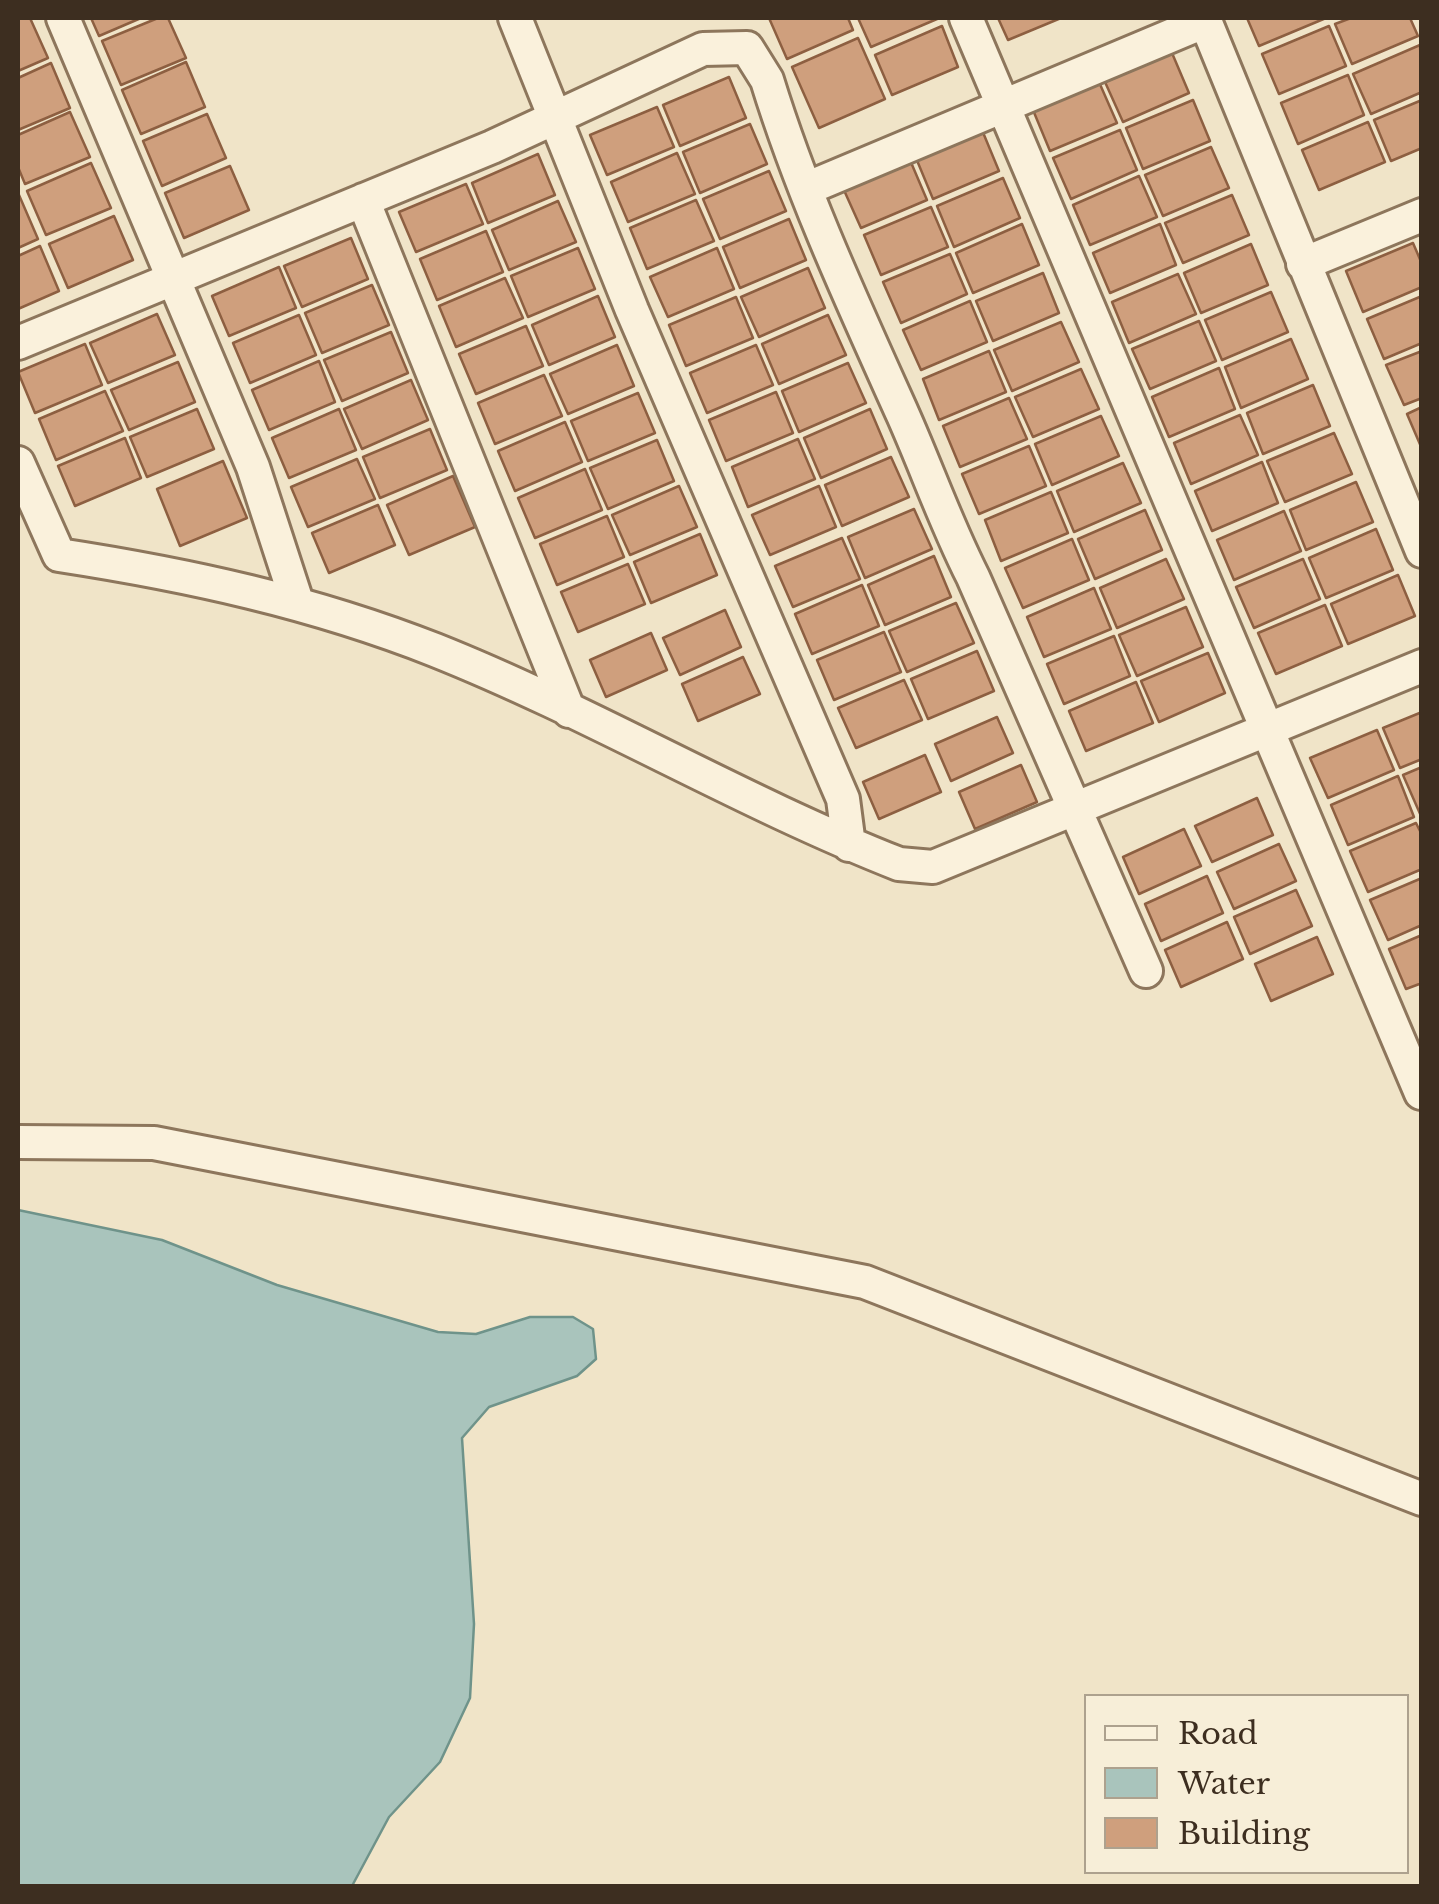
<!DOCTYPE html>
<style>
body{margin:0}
#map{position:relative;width:1439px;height:1904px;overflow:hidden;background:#f0e4c8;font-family:"Libre Baskerville",serif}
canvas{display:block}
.frame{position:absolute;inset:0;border:20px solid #3d2e20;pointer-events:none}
.legend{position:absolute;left:1084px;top:1694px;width:325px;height:180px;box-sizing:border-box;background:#f7eed8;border:2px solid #ada18e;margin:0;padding:12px 18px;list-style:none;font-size:30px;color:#3d2e20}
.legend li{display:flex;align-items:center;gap:20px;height:50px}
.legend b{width:50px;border:2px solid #ada18e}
</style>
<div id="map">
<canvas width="1439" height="1904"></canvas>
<div class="frame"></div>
<ul class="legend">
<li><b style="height:12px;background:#faf1dc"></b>Road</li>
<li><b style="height:28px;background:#a9c4bc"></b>Water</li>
<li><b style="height:28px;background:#cf9f7d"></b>Building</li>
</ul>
</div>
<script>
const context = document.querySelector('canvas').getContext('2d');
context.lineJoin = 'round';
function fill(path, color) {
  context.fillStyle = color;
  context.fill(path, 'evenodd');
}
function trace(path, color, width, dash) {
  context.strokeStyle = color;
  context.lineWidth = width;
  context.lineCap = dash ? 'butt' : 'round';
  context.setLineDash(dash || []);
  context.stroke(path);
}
const water = new Path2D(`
 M18 1210 162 1240 277 1285 438 1332 476 1334 530 1317H573L593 1329 596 1359 577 1376 489 1407 462 1438 474 1624 470 1698 440 1762 389 1817 352 1886H18Z`);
fill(water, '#a9c4bc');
trace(water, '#6f938a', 2.5);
const building = new Path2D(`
 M18 18H30L48 58 18 71Z
 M91 18H141L99 36Z
 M158 18H168L186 58 121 85 102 41Z
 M769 18H848L853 30 787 59Z
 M858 18H936L937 19 871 47Z
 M998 18H1061L1008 40Z
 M1247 18H1326L1259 46Z
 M1351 18H1410L1418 36 1352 64 1335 24Z
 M942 26 958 67 892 95 875 55Z
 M1329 26 1346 66 1279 94 1262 54Z
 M858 38 885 99 819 128 792 67Z
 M1420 45 1422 92 1371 114 1353 74Z
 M1172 53 1189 93 1123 122 1105 82Z
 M186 62 205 107 141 134 122 90Z
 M51 63 70 108 18 130V78Z
 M1348 75 1364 115 1298 144 1281 103Z
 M729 77 746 118 680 146 663 105Z
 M1099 82 1117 123 1050 151 1033 110Z
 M1193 100 1210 141 1143 169 1126 128Z
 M1422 100V148L1391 161 1374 120Z
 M657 107 674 147 607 175 590 135Z
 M70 112 90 157 25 184 18 167V135Z
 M207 114 226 158 162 186 143 141Z
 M1368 122 1385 162 1319 190 1302 150Z
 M750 124 767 164 700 193 683 152Z
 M982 130 999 171 933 199 916 158Z
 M1120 130 1137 170 1071 199 1053 158Z
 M1211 147 1229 188 1163 216 1145 175Z
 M677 153 695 194 628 222 611 182Z
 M538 154 555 195 488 223 472 183Z
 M910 160 927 200 861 228 843 188Z
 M91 163 111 208 46 235 27 191Z
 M230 166 249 210 184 238 165 193Z
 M769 171 786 211 720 239 703 199Z
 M1139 176 1157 217 1090 245 1073 205Z
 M1003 178 1020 218 954 247 937 206Z
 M466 184 483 224 416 252 399 212Z
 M19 195 38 239 18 248V196Z
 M1232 195 1249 235 1183 263 1165 223Z
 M696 200 714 241 647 269 630 228Z
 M558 201 576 242 509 270 492 230Z
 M931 207 948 247 881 275 864 235Z
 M114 216 133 260 68 288 49 244Z
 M789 219 806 260 740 288 723 247Z
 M1022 224 1039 265 973 293 956 253Z
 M1160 224 1176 265 1110 293 1093 253Z
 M486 231 503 272 437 300 420 259Z
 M351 238 368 279 302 307 284 266Z
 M1413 243 1422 264V287L1363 312 1346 271Z
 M1251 244 1268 285 1201 313 1184 273Z
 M40 246 59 291 18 309V256Z
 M578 248 595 289 528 317 511 276Z
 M717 248 734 289 668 317 650 277Z
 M950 254 967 294 901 323 883 282Z
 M279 267 296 308 229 336 212 296Z
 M808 268 825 308 759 337 741 297Z
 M1043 273 1059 313 993 341 976 301Z
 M1178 274 1196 314 1129 343 1112 302Z
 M505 278 523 318 456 347 439 306Z
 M372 285 389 325 322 353 305 313Z
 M1271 292 1288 332 1222 360 1205 320Z
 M598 296 615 337 549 365 532 325Z
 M1422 296V343L1384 359 1367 319Z
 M736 297 753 338 686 366 669 325Z
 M970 301 987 342 921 370 903 330Z
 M157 314 175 355 108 383 90 343Z
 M299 315 316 355 250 383 233 343Z
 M828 315 846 355 779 384 762 344Z
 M1199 321 1216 361 1150 389 1132 349Z
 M1061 322 1079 362 1012 391 994 350Z
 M526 326 543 366 476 394 459 354Z
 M391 332 408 373 342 401 324 360Z
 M1291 339 1308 379 1241 408 1225 367Z
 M85 344 102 385 35 413 18 372Z
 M617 345 634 386 568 414 550 374Z
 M756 345 773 385 707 413 690 373Z
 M989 351 1006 392 939 420 923 379Z
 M1422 351V398L1404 405 1386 365Z
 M319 361 335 402 269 430 252 390Z
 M178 362 195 402 129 430 111 390Z
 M848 363 866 403 799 432 782 391Z
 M1219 368 1235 409 1169 437 1152 397Z
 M1081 369 1099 409 1033 437 1015 397Z
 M544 375 562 416 495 444 478 403Z
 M411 380 428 420 362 449 344 409Z
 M1313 385 1330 426 1263 454 1247 413Z
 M105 391 123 431 56 460 39 419Z
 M776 392 793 433 726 461 709 420Z
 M638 393 655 433 588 461 571 421Z
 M1009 398 1027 439 960 467 943 426Z
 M1422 407V449L1407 414Z
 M197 409 214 449 147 477 130 437Z
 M339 409 356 450 289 478 272 438Z
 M870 409 887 449 821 478 804 438Z
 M1240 415 1258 455 1191 484 1174 443Z
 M1101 416 1119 456 1052 485 1035 444Z
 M565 422 582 462 515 491 498 451Z
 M430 429 447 470 380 498 363 457Z
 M1334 433 1352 474 1285 502 1267 461Z
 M125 438 141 478 75 506 58 466Z
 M798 439 815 479 748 507 732 467Z
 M657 440 674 481 608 509 590 468Z
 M1029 446 1046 486 979 514 962 474Z
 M891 457 909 497 842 526 825 485Z
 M357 459 375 499 308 527 291 487Z
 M223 461 247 518 180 546 157 489Z
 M1262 462 1278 503 1212 531 1195 491Z
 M1123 463 1141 503 1074 532 1057 491Z
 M585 469 602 510 535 538 518 498Z
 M453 476 475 527 409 555 387 505Z
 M1356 482 1373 522 1306 550 1290 510Z
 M679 486 697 527 630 555 612 515Z
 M819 486 836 527 770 555 752 515Z
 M1051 492 1068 533 1001 561 985 520Z
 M378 505 395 545 329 573 312 533Z
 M914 509 932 549 865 578 848 537Z
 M1145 510 1162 550 1095 579 1078 539Z
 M1284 511 1301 551 1234 580 1217 540Z
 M607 516 624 557 557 585 540 544Z
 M1376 529 1393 570 1326 598 1309 558Z
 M700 534 717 575 651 603 634 562Z
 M842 538 860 579 793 607 775 566Z
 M1072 539 1089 580 1023 608 1005 568Z
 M934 556 951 597 885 625 868 585Z
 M1166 559 1184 599 1117 628 1100 588Z
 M1303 559 1320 599 1254 628 1236 587Z
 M628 564 645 604 578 632 561 592Z
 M1398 575 1415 616 1348 644 1331 604Z
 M862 585 879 626 812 654 795 614Z
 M1094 588 1111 629 1044 657 1027 617Z
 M956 603 974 643 907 672 889 631Z
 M1325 605 1342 646 1276 674 1258 633Z
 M1186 607 1203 647 1137 676 1119 635Z
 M725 610 741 647 680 675 663 638Z
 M884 632 901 672 834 700 817 660Z
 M651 633 667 670 606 697 590 660Z
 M1114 636 1130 676 1064 704 1047 664Z
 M977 651 994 691 928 719 911 679Z
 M1208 653 1225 693 1159 722 1141 681Z
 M743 657 760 694 698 721 682 684Z
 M904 680 922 720 856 748 838 708Z
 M1136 682 1153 723 1086 751 1069 711Z
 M1422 712V759L1400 768 1383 728Z
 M997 717 1013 753 951 781 935 744Z
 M1377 730 1394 770 1328 798 1310 758Z
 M925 755 941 792 879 819 863 782Z
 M1021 765 1037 802 975 829 959 792Z
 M1422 767V815L1421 816 1403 775Z
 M1398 776 1414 817 1348 845 1331 805Z
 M1257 798 1273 835 1212 862 1195 826Z
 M1416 823 1422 835V869L1368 892 1350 851Z
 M1184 829 1201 866 1139 894 1123 857Z
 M1279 844 1296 881 1234 909 1217 872Z
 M1207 876 1223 913 1161 941 1145 904Z
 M1422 878V925L1388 940 1370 900Z
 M1296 890 1312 926 1250 954 1234 917Z
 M1227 922 1243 959 1181 987 1165 950Z
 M1422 935V983L1406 989 1389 949Z
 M1317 937 1333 974 1271 1001 1255 964Z`);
fill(building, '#cf9f7d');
trace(building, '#8d5f41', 2.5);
const minor = new Path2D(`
 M63 18 253 467 297 602
 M515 18 632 310 843 799 849 845
 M966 18 1421 1093
 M1204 18 1422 551
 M808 188 1206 21
 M363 200 569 711
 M1303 264 1422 215
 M18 343 492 147 703 49 747 48 767 80C802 194 854 306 903 415 927 469 946 524 973 577L1146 971
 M18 463 59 555C189 575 313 602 435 650 593 713 741 802 899 864L933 867 1422 666
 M18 1142 154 1143 865 1282 1422 1499`);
trace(minor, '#8d765c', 38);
trace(minor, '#faf1dc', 32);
</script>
